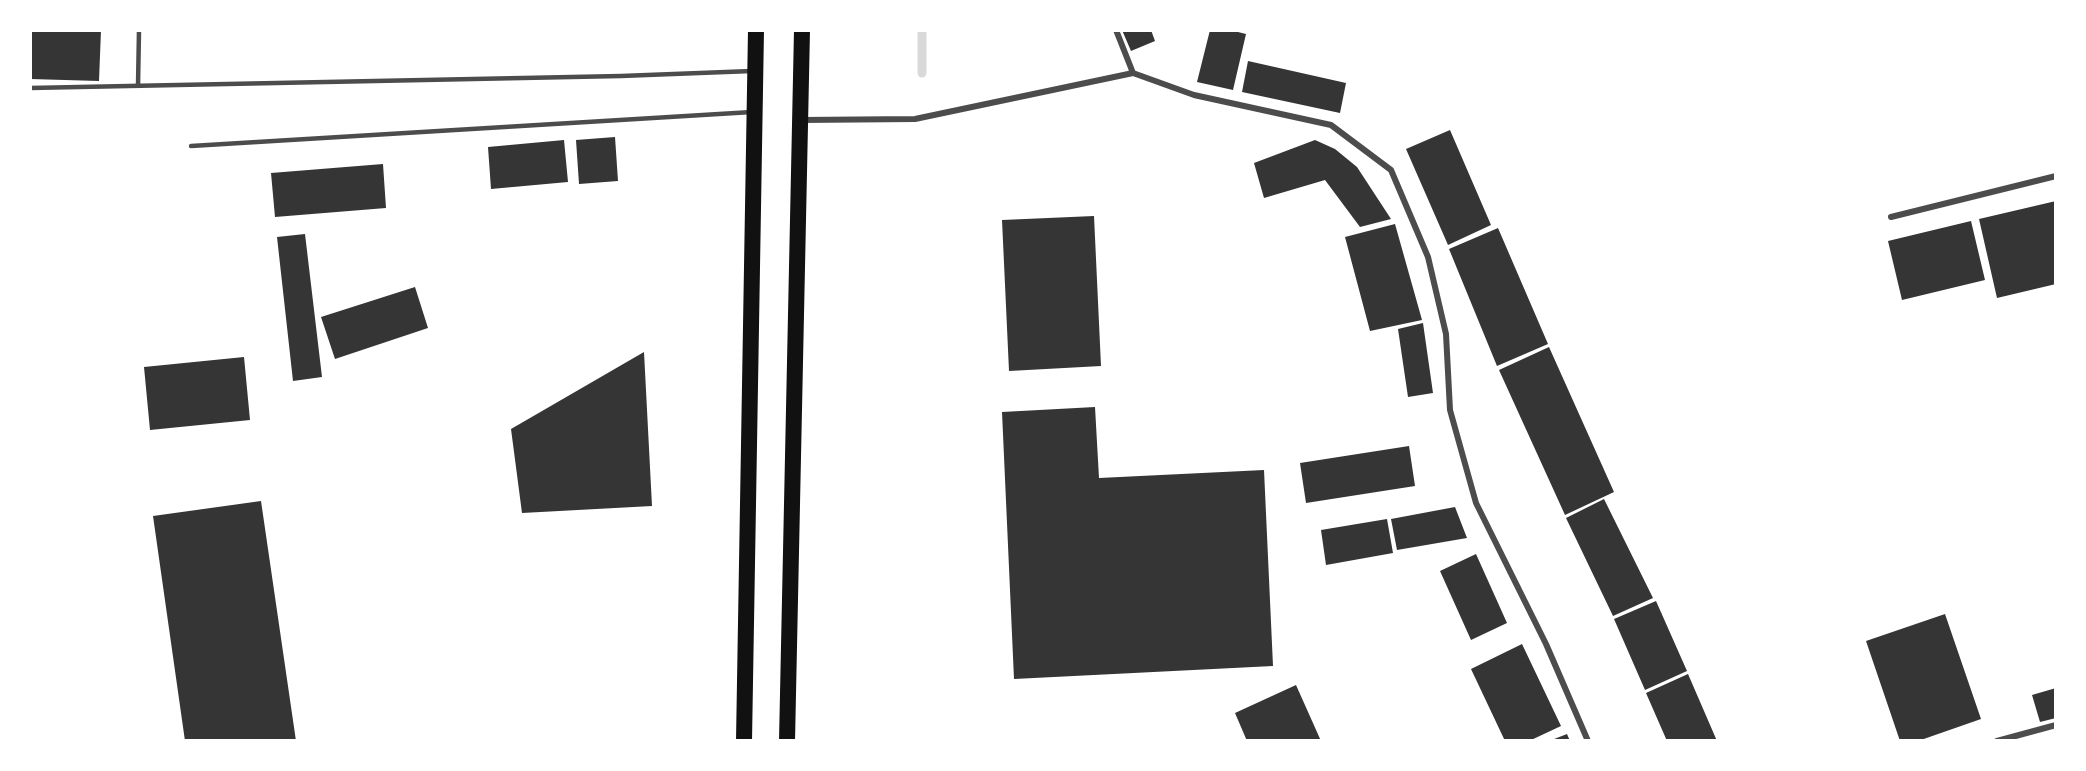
<!DOCTYPE html>
<style>
body{margin:0}
#map{position:relative;width:2086px;height:771px;overflow:hidden;background:#fff;font-family:Quicksand,sans-serif}
canvas{display:block}
.frame{position:absolute;inset:0;border:32px solid #fff;pointer-events:none}
</style>
<div id="map">
<canvas width="2086" height="771"></canvas>
<div class="frame"></div>
</div>
<script>
const context = document.querySelector('canvas').getContext('2d');
context.lineJoin = 'round';
function trace(path, color, width, dash) {
  context.strokeStyle = color;
  context.lineWidth = width;
  context.lineCap = dash ? 'butt' : 'round';
  context.setLineDash(dash || []);
  context.stroke(path);
}
function fill(path, color) {
  context.fillStyle = color;
  context.fill(path, 'evenodd');
}
trace(new Path2D(`
 M922 73V30`), '#d9d9d9', 9);
fill(new Path2D(`
 M30 30H101L99 81 30 79Z
 M1122 30H1151L1155 41 1131 51Z
 M1210 30H1230L1246 34 1233 90 1197 82Z
 M1248 61 1346 83 1340 113 1242 92Z
 M1450 130 1491 225 1448 245 1406 149Z
 M615 137 618 181 579 184 576 140Z
 M564 140 568 182 491 189 488 147Z
 M1315 140 1335 149 1357 167 1391 219 1360 227 1325 180 1264 198 1254 163Z
 M383 164 386 208 275 217 271 173Z
 M2056 201V284L1997 298 1979 219Z
 M1094 216 1101 366 1009 371 1002 220Z
 M1971 221 1985 280 1902 300 1888 241Z
 M1395 224 1422 320 1370 331 1345 237Z
 M1498 228 1548 344 1497 366 1449 249Z
 M305 234 322 377 293 381 277 237Z
 M415 287 428 328 335 359 321 317Z
 M1423 323 1433 393 1408 397 1398 329Z
 M1549 347 1614 492 1565 515 1499 370Z
 M644 352 652 506 522 513 511 429Z
 M244 357 250 420 150 430 144 367Z
 M1095 407 1099 478 1264 470 1273 666 1014 679 1002 412Z
 M1409 446 1415 486 1306 503 1300 463Z
 M1604 499 1653 598 1613 616 1566 518Z
 M261 501 296 741H185L153 516Z
 M1455 507 1467 538 1397 550 1391 519Z
 M1387 519 1393 553 1326 565 1321 530Z
 M1476 554 1507 623 1471 640 1440 571Z
 M1656 601 1687 671 1645 690 1614 619Z
 M1945 614 1981 719 1918 741H1900L1866 641Z
 M1522 644 1561 726 1529 741H1505L1471 669Z
 M1688 674 1717 741H1667L1646 693Z
 M1296 685 1321 741H1247L1235 713Z
 M2056 688V718L2040 722 2032 695Z
 M1567 734 1570 741H1549Z`), '#353535');
trace(new Path2D(`
 M138 86 139 30
 M30 88 621 76 752 71
 M191 146 752 112`), '#4c4c4c', 4.5);
trace(new Path2D(`
 M1116 30 1133 73
 M801 120 915 119 1133 73 1194 95 1331 125 1391 170 1428 257 1446 334 1450 410 1476 503 1546 644 1588 741
 M1891 217 2056 176
 M1997 741 2056 725`), '#4c4c4c', 6);
trace(new Path2D(`
 M744 741 756 30
 M787 741 802 30`), '#111', 16);
</script>
